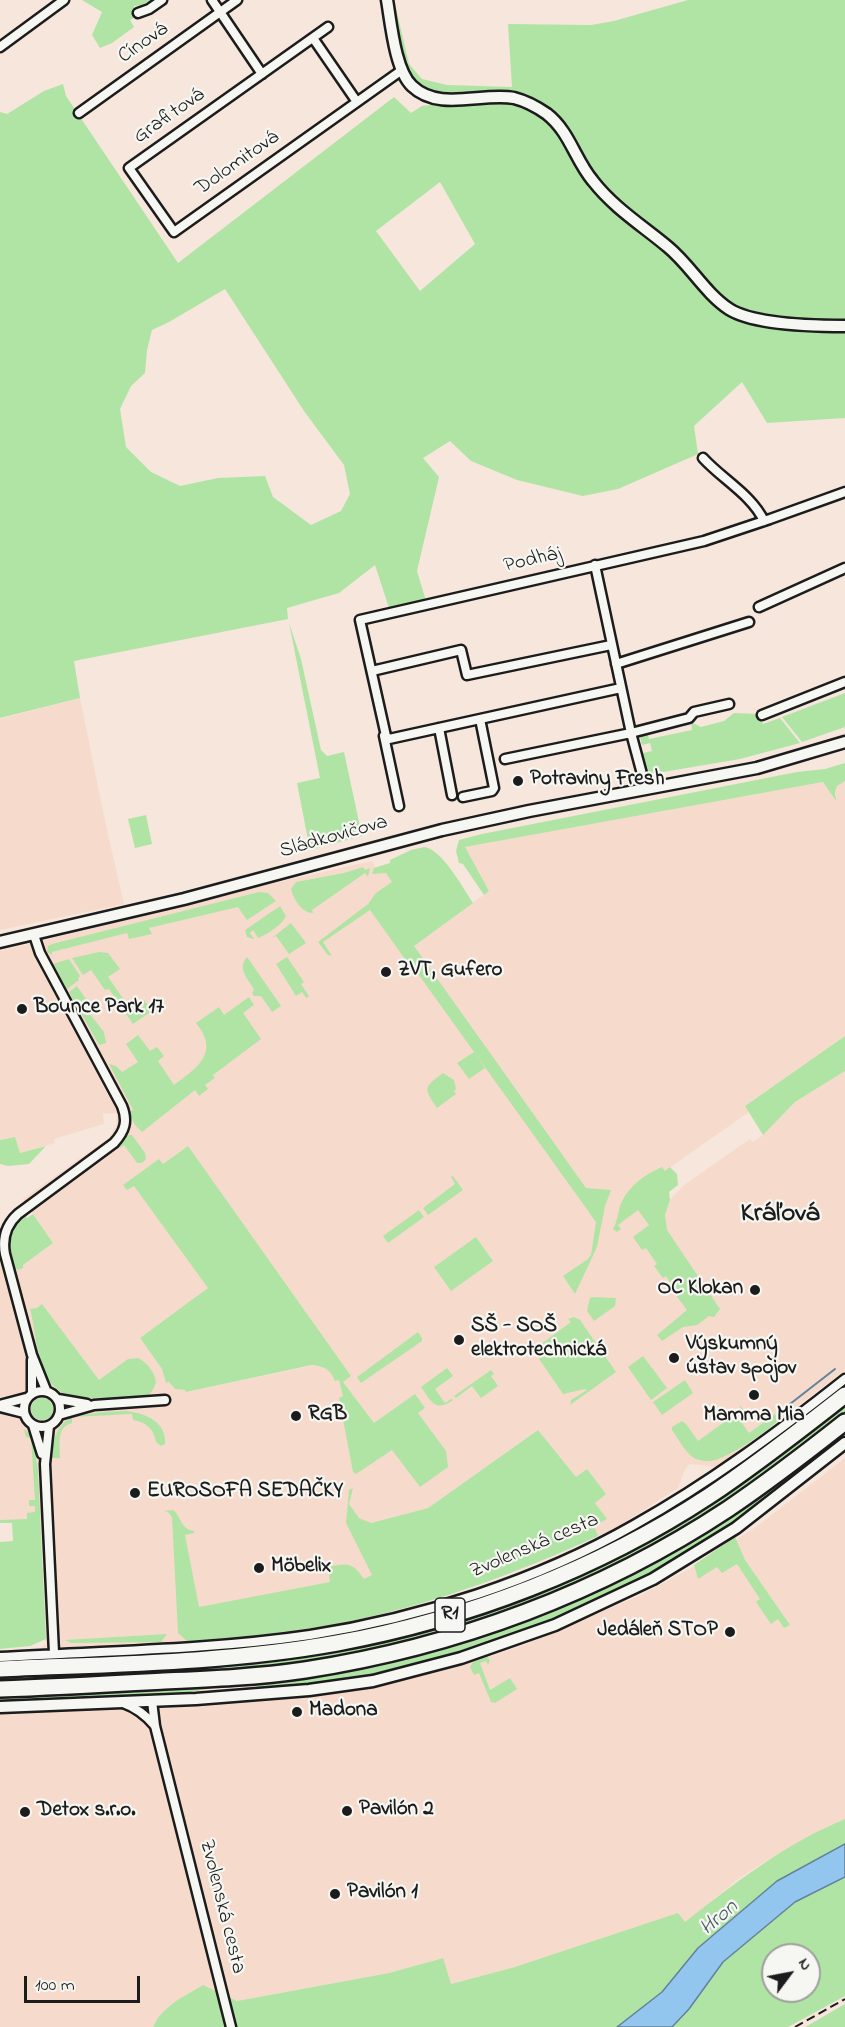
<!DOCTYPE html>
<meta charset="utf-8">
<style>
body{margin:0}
#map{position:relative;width:845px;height:2027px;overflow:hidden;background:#f6e6dc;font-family:"Indie Flower",sans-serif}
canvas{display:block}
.north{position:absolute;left:761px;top:1943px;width:60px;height:60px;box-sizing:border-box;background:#f6f6f2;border:2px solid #9f9f9c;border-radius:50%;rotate:58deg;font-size:16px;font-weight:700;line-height:24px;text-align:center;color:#1c1c1c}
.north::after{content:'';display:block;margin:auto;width:21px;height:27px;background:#1c1c1c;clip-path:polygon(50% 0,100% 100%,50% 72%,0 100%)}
.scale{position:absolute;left:24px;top:1976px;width:116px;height:27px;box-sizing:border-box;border:3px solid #1c1c1c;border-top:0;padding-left:8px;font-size:18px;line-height:21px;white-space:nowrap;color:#1c1c1c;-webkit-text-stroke:4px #f6f6f2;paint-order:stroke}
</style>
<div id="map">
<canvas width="845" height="2027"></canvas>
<div class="north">N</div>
<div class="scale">100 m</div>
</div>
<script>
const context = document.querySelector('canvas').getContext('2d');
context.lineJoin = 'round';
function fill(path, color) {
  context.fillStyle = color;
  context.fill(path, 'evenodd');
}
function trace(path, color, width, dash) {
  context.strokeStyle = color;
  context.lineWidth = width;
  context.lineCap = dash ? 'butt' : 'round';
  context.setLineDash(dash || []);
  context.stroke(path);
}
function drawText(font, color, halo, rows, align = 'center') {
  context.font = font + ' "Indie Flower",sans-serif';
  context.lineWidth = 4.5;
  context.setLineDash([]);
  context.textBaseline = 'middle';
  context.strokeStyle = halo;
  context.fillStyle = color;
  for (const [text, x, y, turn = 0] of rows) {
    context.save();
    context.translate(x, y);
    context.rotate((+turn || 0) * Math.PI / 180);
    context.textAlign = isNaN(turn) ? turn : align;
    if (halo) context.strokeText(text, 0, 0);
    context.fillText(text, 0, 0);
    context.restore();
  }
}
fill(new Path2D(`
 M80 698 105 821 124 904 0 930V719Z
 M845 781V1036L745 1106 749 1112 665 1171V1215L670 1200 684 1185 750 1139 753 1142 763 1135 795 1102 845 1071V1370L718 1467 690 1464 685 1469 678 1488 614 1529 598 1536 594 1526 606 1519 576 1477 538 1430 428 1508 352 1528 382 1584 184 1638 187 1641 41 1648 46 1644 41 1521 0 1523V1258L10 1256 13 1268 23 1265 53 1243 23 1199 109 1138 116 1126 117 1113 103 1114 104 1124 54 1139 55 1143 20 1153 15 1137 0 1140V951L279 882 372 861 378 872 387 871 395 882 414 945 489 891 464 847 824 782 835 799 837 786ZM187 1147 256 1242 339 1360 187 1392 186 1390H180L169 1382 166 1383 162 1369 140 1338 209 1288 134 1185Z
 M845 1458V1819L826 1827 763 1863 737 1880 685 1923 450 1984 442 1958 389 1973 237 2001 203 1985 169 2006 155 2022 153 2027H0V1709L200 1704 474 1662 524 1645 641 1595 691 1568 756 1527Z`), '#f6dbcc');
fill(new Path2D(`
 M151 0 141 5 134 6V18L130 20 134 27 112 43 100 48 92 35 102 12 82 0Z
 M390 0H394L409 64 422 79 447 85 512 87 508 24 591 25 614 21 688 0H845V418L767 423 742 382 694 426 698 454 618 489 583 496 517 480 471 461 450 441 423 458 439 477 417 571 426 601 390 611 375 565 339 593 287 608 288 619 74 661 80 698 0 718V112L7 114 44 91 63 84 66 96 178 263 394 97 411 113 422 106 438 104 502 102 528 107 547 120 558 133 586 181 597 195 608 205 596 178 567 128 561 120 532 99 459 96 430 92 419 87 411 78 406 69ZM440 182 475 244 420 291 376 231ZM225 289 304 411 344 465 350 494 341 511 311 525 273 497 265 476 218 478 180 486 151 472 126 447 120 409 131 386 145 373 147 350 152 330 169 322Z
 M289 623 301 659 321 750 327 756 344 752 362 836 310 850 297 783 320 778Z
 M845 693V727L802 742 782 717Z
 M734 713 758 714 763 724 780 718 800 743 740 759 651 774 648 771 643 753 652 751 650 743 642 745 640 736 641 733 647 732 649 739 692 730 691 722 701 727 724 721Z
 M845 763V781L837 786 835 793 836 801 823 782 465 847 489 891 484 895 463 864 459 863 456 851 459 840 482 834 797 772 825 769Z
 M146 815 152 844 135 848 128 819Z
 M424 847C442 849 463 888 473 903L414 946 586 1188 611 1190 605 1206 597 1247 575 1294 563 1276 588 1259 591 1255 596 1222 416 971 410 966 370 910 323 942 332 956 328 955 318 942 368 904 376 893 392 882 386 873 372 874 374 868 390 863V860L411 850Z
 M363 867 365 870 370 868 368 877 365 873 312 910 313 913C302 913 294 900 291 889L296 882 344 873Z
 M259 892 268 893 276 901 247 920 238 907 149 928 152 934 129 939 127 933 52 952V955L47 952 48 946 52 944Z
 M280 906 286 916C282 925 268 934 258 938L253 930 250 933 254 939 247 937 245 930Z
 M291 923 306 943 289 954 276 936 272 938Z
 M99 952 108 953 120 969 108 977 127 1004 134 1000 141 1009 144 1006 142 1002 144 1000 152 1011 133 1024 109 989 105 990 91 970 83 975 72 958Z
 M247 957 281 1006 272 1012 261 996H254L252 993 254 989C247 978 237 968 247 957Z
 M287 957 304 982 301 984 309 996 306 998 302 992 296 996 276 964Z
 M69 959 80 976 78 978 79 980 67 989 53 964Z
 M77 986 93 1009 90 1014 104 1032 106 1043 99 1045 69 992Z
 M249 997 254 1005 243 1013 261 1039 213 1075 215 1078 205 1085 208 1089 199 1096 195 1090 142 1132 135 1125 129 1112 133 1110 109 1064 116 1066 122 1072 138 1062 126 1044 138 1035 150 1051 157 1047 164 1056 158 1061 174 1085C198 1067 220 1053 196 1023L219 1007 224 1015Z
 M845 1036V1071L795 1102 763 1135 745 1106Z
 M474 1052 485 1068 469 1079 457 1063Z
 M443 1073 454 1080 456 1089 454 1091 456 1094 437 1108C423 1088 424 1087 443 1073Z
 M128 1135H132L145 1153 146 1159 142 1163H137L124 1145 120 1148 118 1146Z
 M15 1137 20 1153 46 1146 29 1164 8 1166 0 1164V1140Z
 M188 1146 351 1376 343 1382 374 1423 415 1394 425 1408 418 1413 446 1451 448 1467 420 1487 392 1450 356 1474 353 1472 339 1398 343 1396 339 1380 335 1381C331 1370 324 1366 312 1365L186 1392 185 1390 175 1389 169 1382 166 1383 162 1369 140 1338 208 1288 134 1186 127 1190 123 1185 159 1159 163 1164Z
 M662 1167 665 1171 670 1167 677 1174 678 1185 669 1192 670 1200 665 1215 667 1230 720 1309 714 1317 709 1316 697 1325 683 1327 662 1341 657 1335 687 1310 675 1294 677 1292 666 1276 663 1278 654 1266 657 1264 646 1248 642 1250 633 1237 649 1225 638 1210 618 1225 621 1229 617 1232 613 1229C617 1223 618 1213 620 1206 627 1187 644 1175 662 1167Z
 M453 1176 463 1190 428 1215 423 1208 455 1184 451 1177Z
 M419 1210 424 1217 388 1243 383 1236Z
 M24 1214 27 1218 33 1214 53 1243 23 1265V1268L18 1270 16 1268 14 1269C8 1245 4 1232 24 1214Z
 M476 1237 493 1261 451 1291 434 1267Z
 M593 1297 616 1298 615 1306 594 1321 587 1311 590 1298Z
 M42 1304 99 1380 128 1359 138 1358C148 1363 154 1372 156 1382 155 1386 152 1394 146 1396 136 1399 83 1399 71 1397 64 1396 53 1386 49 1381 36 1364 36 1330 30 1309L37 1308Z
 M574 1317 580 1320 616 1372 570 1405 571 1400 587 1390 585 1389 563 1394 533 1350 571 1322 568 1319Z
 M418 1332 422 1338V1341L361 1383 357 1377Z
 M643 1356 667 1388 651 1400 628 1367Z
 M447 1368 453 1376 435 1389 445 1403 451 1399 453 1400C435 1413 431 1401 421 1387Z
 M491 1370 494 1374 491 1376 498 1386 481 1398 472 1386 456 1398 454 1396Z
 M685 1380 693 1393 662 1415 653 1402Z
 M845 1385V1389L795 1427 681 1508 583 1559 507 1591 415 1620 302 1643 151 1657 32 1659 151 1653 381 1625 597 1548C687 1505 765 1446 845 1385Z
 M31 1409a11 11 0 1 1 22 0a11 11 0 1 1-22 0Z
 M845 1401V1415L723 1505 631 1559 525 1607 410 1643 307 1664 251 1670 11 1683 0 1681V1678L10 1675 306 1653 590 1566Z
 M739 1405 744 1410 737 1416 749 1433 775 1414 772 1409 778 1420C771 1430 728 1457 715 1460 709 1462 702 1461 696 1459 686 1454 679 1440 672 1430V1427L682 1421 686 1424 698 1441 741 1410Z
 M124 1411C143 1412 167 1421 165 1444L161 1446 156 1442C154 1429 146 1422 133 1420L132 1414 72 1417V1423C56 1427 60 1444 60 1458H52C53 1440 56 1423 75 1416L103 1412Z
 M24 1429 32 1436 33 1440 38 1470 46 1639 30 1646 0 1649V1542L13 1541 12 1523H0V1520L27 1519V1513L35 1512V1506H29V1500H35L31 1438 26 1437Z
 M538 1430 576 1477 587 1469 606 1494 595 1503 607 1519 594 1526 598 1536C519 1572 437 1603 351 1621 297 1632 242 1637 187 1641L178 1633 172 1517 168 1512 164 1511 173 1510C182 1517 180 1529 194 1531V1533L185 1535 199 1607 330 1582 328 1567C348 1563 352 1562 364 1579L372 1575 346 1523 349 1490 353 1488 349 1504 359 1518 371 1523 428 1508Z
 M845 1431V1436L745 1515 692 1551 631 1584 555 1619 461 1652 371 1676 279 1689 247 1685 217 1687 191 1692V1694L0 1701V1699L36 1694 367 1666 418 1654 566 1603Z
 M735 1537 745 1560 790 1625 784 1628 778 1619 771 1624 756 1602 760 1599 737 1564 722 1573 717 1567 698 1579 694 1565Z
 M167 1634 161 1642 71 1643 65 1640Z
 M487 1656 490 1661 488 1665 486 1661 480 1663 490 1690 510 1678 517 1689 495 1703 491 1702 479 1673 474 1675 470 1667 473 1662Z
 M845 1819V1844L777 1881 698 1948 662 1992 617 2027H153C162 2006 185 1996 203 1985L237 2001 389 1973 443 1958 451 1984 515 1967 678 1913 685 1922C735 1883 786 1843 845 1819Z
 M845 1877V1996L788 2027H672L689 2009 723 1962 795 1902ZM773 1955H809V1991H773Z
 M845 2004V2027H805L807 2026Z`), '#b0e4a5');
const water = new Path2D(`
 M845 1844V1877L795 1902 723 1962 689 2009 672 2027H617L662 1992 698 1948 777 1881Z`);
fill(water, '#92c6ef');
trace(water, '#63829b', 1.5);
trace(new Path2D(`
 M790 1404 835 1369`), '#63829b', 2);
const minor = new Path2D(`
 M212 0 262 74
 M138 13 149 9 162 0
 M328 27 129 168 174 232 402 70
 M313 38 357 102
 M0 47 64 0
 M79 113 237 0
 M703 458C722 479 752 495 764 521
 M595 565 631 733 646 789
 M759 607 845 568
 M616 664 749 622
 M372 671 461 650 467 675 611 645
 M621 688 389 739 386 736 360 620 704 541 770 519 845 492
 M762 715 845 682
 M439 728 452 795
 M384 736 399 806
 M505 759 631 733 689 718 694 712 729 704
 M463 797 492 791 494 788 480 719
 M34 935 40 953 122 1106C128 1121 125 1131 114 1143L18 1214C6 1225 2 1238 5 1254L32 1355 46 1390
 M32 1360V1393
 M24 1409a18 18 0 1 1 36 0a18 18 0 1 1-36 0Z
 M58 1399 87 1404
 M0 1405 26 1398
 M0 1407 24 1413
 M59 1415 94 1405 165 1400
 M33 1425 42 1454
 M49 1426 45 1464 54 1653
 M0 1657C103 1651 208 1650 310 1635 420 1618 538 1580 634 1525 709 1483 778 1432 845 1379
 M152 1701 155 1726 231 2027
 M123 1703C137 1708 146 1715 155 1726`);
const tertiary = new Path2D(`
 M387 0C391 23 395 70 412 86 439 112 482 92 514 98 526 101 537 107 547 114 570 132 575 160 593 181 614 208 643 226 668 247 690 265 705 293 729 309 754 325 815 326 845 326`);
const secondary = new Path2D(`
 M0 942 184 899 442 830 529 811 757 768 845 742
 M0 1707 196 1699 309 1690 373 1681 461 1658 555 1625 653 1579 736 1528 845 1443`);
const motorway = new Path2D(`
 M0 1669C112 1664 226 1663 337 1643 468 1619 598 1569 709 1496 756 1465 800 1430 845 1395
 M0 1689C55 1687 109 1684 164 1681 211 1679 258 1677 305 1670 455 1647 601 1593 728 1509 768 1482 807 1452 845 1422`);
trace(minor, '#1c1c1c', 13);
trace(tertiary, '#1c1c1c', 15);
trace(secondary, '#1c1c1c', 15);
trace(motorway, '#1c1c1c', 20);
trace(minor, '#f6f6f2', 8);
trace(tertiary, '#f6f6f2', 10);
trace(secondary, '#f6f6f2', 10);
trace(motorway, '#f6f6f2', 15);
trace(new Path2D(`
 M795 2027 845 1999`), '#1c1c1c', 2, [9, 4.5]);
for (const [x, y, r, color] of [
 [518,781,6,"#1c1c1c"],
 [386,972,6,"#1c1c1c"],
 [22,1009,6,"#1c1c1c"],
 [755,1290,6,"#1c1c1c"],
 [459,1340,6,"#1c1c1c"],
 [674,1358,6,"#1c1c1c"],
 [754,1395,6,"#1c1c1c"],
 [296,1416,6,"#1c1c1c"],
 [135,1493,6,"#1c1c1c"],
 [259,1568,6,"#1c1c1c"],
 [730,1632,6,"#1c1c1c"],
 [297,1712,6,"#1c1c1c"],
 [347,1811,6,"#1c1c1c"],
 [25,1812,6,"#1c1c1c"],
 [335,1894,6,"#1c1c1c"]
]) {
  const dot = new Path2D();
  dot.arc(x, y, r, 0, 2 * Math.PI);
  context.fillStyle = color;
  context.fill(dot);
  trace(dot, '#f6f6f2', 2);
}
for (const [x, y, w] of [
 [450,1615,30]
]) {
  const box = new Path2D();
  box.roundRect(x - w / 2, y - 17, w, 34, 4.5);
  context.fillStyle = '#f6f6f2';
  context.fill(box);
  trace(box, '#1c1c1c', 1.5);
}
drawText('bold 20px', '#1c1c1c', null, [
 ["R1",450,1615]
]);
drawText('21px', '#1c1c1c', '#f6f6f2', [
 ["Cínová",144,44,-35],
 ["Grafitová",170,117,-35],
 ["Dolomitová",238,164,-35],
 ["Podháj",533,561,-13],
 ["Sládkovičova",334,838,-16],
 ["Zvolenská cesta",535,1547,-23],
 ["Zvolenská cesta",221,1907,76]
]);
drawText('bold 21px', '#1c1c1c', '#f6f6f2', [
 ["Potraviny Fresh",530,781],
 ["ZVT, Gufero",398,972],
 ["Bounce Park 17",34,1009],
 ["OC Klokan",743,1290,"right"],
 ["SŠ - SOŠ",471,1328],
 ["elektrotechnická",471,1352],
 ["Výskumný",686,1346],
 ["ústav spojov",686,1370],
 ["RGB",308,1416],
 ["Mamma Mia",754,1417,"center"],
 ["EUROSOFA SEDAČKY",147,1493],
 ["Möbelix",271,1568],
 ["Jedáleň STOP",718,1632,"right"],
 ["Madona",309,1712],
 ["Pavilón 2",359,1811],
 ["Detox s.r.o.",37,1812],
 ["Pavilón 1",347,1894]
], 'left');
drawText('italic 22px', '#455866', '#f6f6f2', [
 ["Hron",720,1919,-40]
]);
drawText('bold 27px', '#1c1c1c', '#f6f6f2', [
 ["Kráľová",780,1216]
]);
</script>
